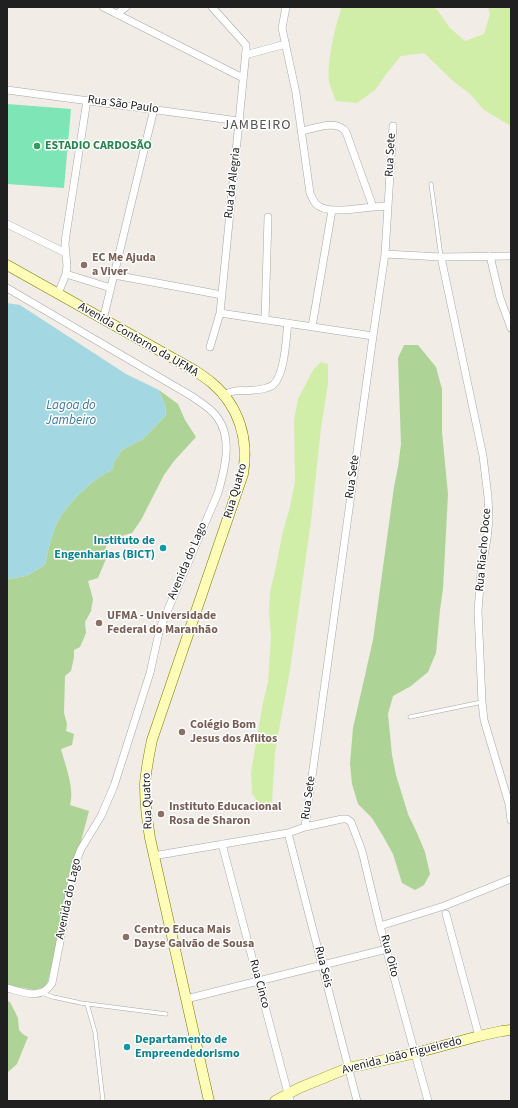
<!DOCTYPE html>
<meta charset="utf-8">
<style>
body{margin:0}
#map{position:relative;width:518px;height:1108px;overflow:hidden;background:#f1ece6;font-family:"Source Sans 3",sans-serif}
canvas{display:block}
.frame{position:absolute;inset:0;border:8px solid #202020;pointer-events:none}
</style>
<div id="map">
<canvas width="518" height="1108"></canvas>
<div class="frame"></div>
</div>
<script>
const context = document.querySelector('canvas').getContext('2d');
context.lineJoin = 'round';
function fill(path, color) {
  context.fillStyle = color;
  context.fill(path, 'evenodd');
}
function trace(path, color, width, dash) {
  context.strokeStyle = color;
  context.lineWidth = width;
  context.lineCap = dash ? 'butt' : 'round';
  context.setLineDash(dash || []);
  context.stroke(path);
}
function drawText(font, color, halo, rows, align = 'center') {
  context.font = font + ' "Source Sans 3",sans-serif';
  context.lineWidth = 3;
  context.setLineDash([]);
  context.textBaseline = 'middle';
  context.strokeStyle = halo;
  context.fillStyle = color;
  for (const [text, x, y, turn = 0] of rows) {
    context.save();
    context.translate(x, y);
    context.rotate((+turn || 0) * Math.PI / 180);
    context.textAlign = isNaN(turn) ? turn : align;
    if (halo) context.strokeText(text, 0, 0);
    context.fillText(text, 0, 0);
    context.restore();
  }
}
fill(new Path2D(`
 M342 7H433L438 11 450 28 465 41 484 34 490 14 488 7H511V126L484 110 470 94 453 81 424 53 401 56 387 73 375 90 357 103 336 101C334 95 330 87 329 81 327 59 335 27 342 7Z
 M321 362 328 364V384L321 428 311 521 290 670 275 752 272 802 265 805H261L252 794 251 772 263 703 268 682 271 637 269 613 270 592 275 571 283 531 289 511 295 482 294 420 298 399 313 370Z`), '#d0eea8');
fill(new Path2D(`
 M404 345H418L436 367 442 389V432L448 494 443 589 440 610 436 653 428 672 411 686 393 696 388 714 392 755 396 775 408 814 417 833 425 852 430 874 424 885 415 890 402 883 393 854 383 836 372 818 358 804 352 784 350 763 353 728 373 640 394 487 398 467 401 444 398 358Z
 M159 390 178 404 185 420 196 437 174 461 164 475 141 520 132 533 118 537 115 543 106 545V559L98 578 88 581 93 599 91 611 85 622 86 633 80 647 74 650V657L71 671 65 676 64 713 67 724 66 731 74 734 72 745 61 749C65 765 75 789 70 805L89 811 75 864 48 981 45 987 35 990 7 985V579L26 576 45 565C48 551 51 536 57 523 68 502 91 480 112 470L114 462 122 450 143 439 166 415 165 405Z
 M7 1001 10 1002 18 1018 19 1030 24 1035 28 1037 17 1064 7 1073Z`), '#aed397');
fill(new Path2D(`
 M7 104 71 109 64 188 7 184Z`), '#7ee5b6');
fill(new Path2D(`
 M7 303 20 305 126 374 159 390 165 405 166 415 143 439 122 450 114 462 112 470C91 480 68 502 57 523 51 536 48 551 45 565L26 576 7 579Z`), '#a3d8e2');
const service = new Path2D(`
 M431 184 441 257
 M410 717 482 702
 M42 993 53 997 81 1003 166 1014
 M87 1004 95 1032 103 1101`);
const minor = new Path2D(`
 M103 7 243 78
 M286 7 282 28 296 93 310 193C312 197 313 201 316 204 327 215 358 208 373 207
 M117 14 126 7
 M245 55 286 44
 M7 90 239 121
 M302 131C315 128 338 119 346 132L373 207 388 206
 M7 224 66 253
 M385 254 441 257 511 256
 M490 256 500 298 511 328
 M441 257 483 456 488 497 489 520 487 539 481 572 478 611 482 702 484 720 509 804 511 820
 M66 274 111 288
 M114 275 222 295
 M7 288 193 397C201 403 211 408 217 417 233 438 225 469 218 493L160 628 150 673 114 786 101 816 81 849 75 864 52 983C41 1001 23 992 7 988
 M58 294 66 274 67 266 65 244 66 235 87 100
 M220 313 373 336
 M103 320 154 109
 M265 320 268 217
 M312 327 332 210
 M210 347 220 313 246 51V45L212 7
 M224 395C236 388 242 392 254 390 260 390 270 388 274 384 285 373 286 338 288 323
 M305 827 373 336 385 254 393 126
 M288 833 357 1101
 M222 844 290 1101
 M153 856 288 833 305 827 342 819H347L351 822 362 851 380 926 428 1101
 M446 914 479 1036
 M380 926 444 906 511 879
 M186 999 387 949`);
const secondary = new Path2D(`
 M7 265 194 370C200 374 206 378 212 383 239 406 249 439 243 474L152 740C149 755 146 769 145 784 145 802 147 820 150 838L209 1101
 M275 1101 299 1088 348 1068 416 1053 479 1036 502 1031 511 1030`);
trace(service, '#a7a7a7', 4.5);
trace(minor, '#a7a7a7', 8);
trace(secondary, '#7a7e00', 11);
trace(service, '#fff', 3.5);
trace(minor, '#fff', 7);
trace(secondary, '#fefcb7', 10);
for (const [x, y, r, color] of [
 [37,146,4,"#2e9e5b"],
 [84,265,4,"#8d6e63"],
 [163,548,4,"#0f9aa8"],
 [99,623,4,"#8d6e63"],
 [182,732,4,"#8d6e63"],
 [161,814,4,"#8d6e63"],
 [126,937,4,"#8d6e63"],
 [127,1047,4,"#0f9aa8"]
]) {
  const dot = new Path2D();
  dot.arc(x, y, r, 0, 2 * Math.PI);
  context.fillStyle = color;
  context.fill(dot);
  trace(dot, '#fff', 1.5);
}
drawText('12px', '#202020', '#fff', [
 ["Rua São Paulo",123,105,8],
 ["Rua Sete",391,155,-87],
 ["Rua da Alegria",233,183,-84],
 ["Avenida Contorno da UFMA",138,340,30],
 ["Rua Sete",353,477,-82],
 ["Rua Quatro",236,491,-74],
 ["Rua Riacho Doce",484,550,-85],
 ["Avenida do Lago",188,561,-67],
 ["Rua Sete",309,798,-82],
 ["Rua Quatro",148,801,-92],
 ["Avenida do Lago",69,899,-78],
 ["Rua Oito",389,956,75],
 ["Rua Seis",323,967,76],
 ["Rua Cinco",259,984,75],
 ["Avenida João Figueiredo",402,1056,-14]
]);
drawText('bold 12px', '#27864d', '#fff', [
 ["ESTADIO CARDOSÃO",45,146]
], 'left');
drawText('bold 12px', '#785e54', '#fff', [
 ["EC Me Ajuda",92,258],
 ["a Viver",92,272],
 ["UFMA - Universidade",107,616],
 ["Federal do Maranhão",107,630],
 ["Colégio Bom",190,725],
 ["Jesus dos Aflitos",190,739],
 ["Instituto Educacional",169,807],
 ["Rosa de Sharon",169,821],
 ["Centro Educa Mais",134,930],
 ["Dayse Galvão de Sousa",134,944]
], 'left');
drawText('bold 12px', '#0d838f', '#fff', [
 ["Instituto de",155,541],
 ["Engenharias (BICT)",155,555],
 ["Departamento de",135,1040,"left"],
 ["Empreendedorismo",135,1054,"left"]
], 'right');
drawText('italic 13px', '#3f7ba6', '#fff', [
 ["Lagoa do",71,406],
 ["Jambeiro",71,421]
]);
context.letterSpacing = '1px';
drawText('14px', '#535353', '#fff', [
 ["JAMBEIRO",257,126]
]);
context.letterSpacing = '0px';
</script>
